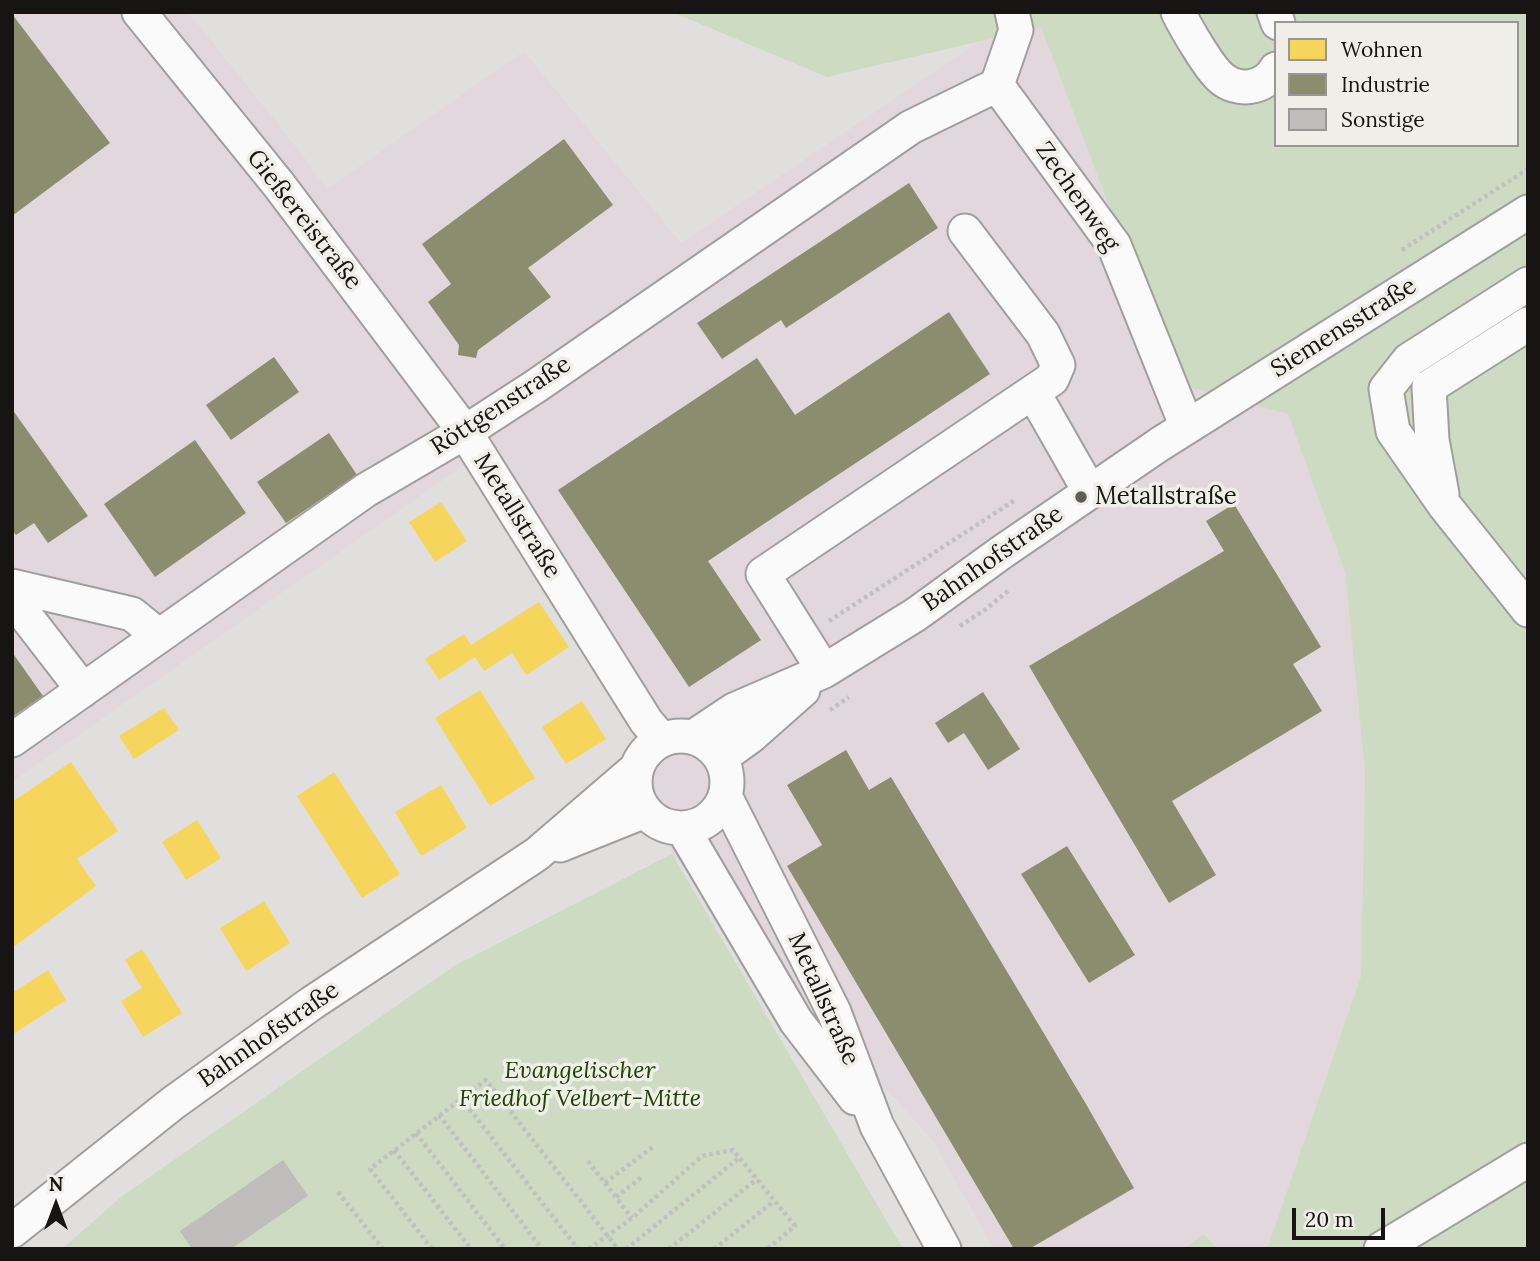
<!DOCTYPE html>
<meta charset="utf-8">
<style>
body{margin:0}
#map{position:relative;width:1540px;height:1261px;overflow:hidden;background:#e1dfdd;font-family:Lora,serif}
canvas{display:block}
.frame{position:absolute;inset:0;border:14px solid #161514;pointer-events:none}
.legend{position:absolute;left:1274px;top:21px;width:245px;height:126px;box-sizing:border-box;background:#f0eee9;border:2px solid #999794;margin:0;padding:9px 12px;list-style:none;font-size:21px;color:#161514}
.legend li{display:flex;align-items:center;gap:14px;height:35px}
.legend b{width:35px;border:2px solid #999794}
.north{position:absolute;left:21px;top:1170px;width:70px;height:70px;-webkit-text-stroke:5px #f0eee9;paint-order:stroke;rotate:0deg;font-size:19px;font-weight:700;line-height:28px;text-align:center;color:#161514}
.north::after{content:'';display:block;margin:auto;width:24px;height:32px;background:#161514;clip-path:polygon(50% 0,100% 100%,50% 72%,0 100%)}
.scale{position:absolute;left:1292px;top:1208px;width:93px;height:32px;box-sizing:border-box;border:4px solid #161514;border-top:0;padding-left:9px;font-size:21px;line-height:24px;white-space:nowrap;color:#161514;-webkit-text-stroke:5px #f0eee9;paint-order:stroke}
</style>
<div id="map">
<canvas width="1540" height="1261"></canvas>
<div class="frame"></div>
<ul class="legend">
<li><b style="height:19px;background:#f6d55c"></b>Wohnen</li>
<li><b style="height:19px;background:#8c8c6e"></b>Industrie</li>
<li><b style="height:19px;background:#bfbdbb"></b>Sonstige</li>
</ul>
<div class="north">N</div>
<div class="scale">20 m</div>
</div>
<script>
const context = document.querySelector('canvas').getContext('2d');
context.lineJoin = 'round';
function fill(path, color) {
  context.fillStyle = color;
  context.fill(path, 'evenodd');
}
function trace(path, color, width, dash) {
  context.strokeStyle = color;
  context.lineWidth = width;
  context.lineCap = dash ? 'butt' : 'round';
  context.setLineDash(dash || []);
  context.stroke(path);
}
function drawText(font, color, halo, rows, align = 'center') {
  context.font = font + ' Lora,serif';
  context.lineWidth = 7;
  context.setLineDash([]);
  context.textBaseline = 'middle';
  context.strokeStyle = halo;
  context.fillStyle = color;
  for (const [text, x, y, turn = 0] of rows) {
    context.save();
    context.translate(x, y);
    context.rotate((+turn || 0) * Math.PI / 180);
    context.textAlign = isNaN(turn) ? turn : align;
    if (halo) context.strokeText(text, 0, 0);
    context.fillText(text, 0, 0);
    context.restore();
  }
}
fill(new Path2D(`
 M12 12H188L302 154 327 189 524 51 681 243 980 41 1041 26 1177 384 1288 414 1345 572 1365 772 1361 976 1267 1249H1218L1204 1234 1183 1249H994L932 1140 672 854 617 685 470 461 12 782Z`), '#e3d7de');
fill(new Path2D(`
 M672 12H1528V1249H1267L1361 976 1365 772 1345 572 1288 414 1177 384 1041 27 827 77ZM1276 23H1517V145H1276Z
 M672 854 903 1249H62L122 1196 454 966Z
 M1204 1234 1218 1249H1183Z`), '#ccdbc2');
fill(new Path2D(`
 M441 502 467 541 435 562 409 522Z
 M539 602 569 647 526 675 512 653 484 671 475 657 439 680 425 659 464 634 471 645Z
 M480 690 535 778 490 806 435 718Z
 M582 701 606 739 566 764 542 727Z
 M164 708 179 730 134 759 119 736Z
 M71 762 118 831 77 859 96 886 12 948V802Z
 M334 772 400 874 362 898 297 796Z
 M441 785 467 828 421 856 395 812Z
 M197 820 221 858 186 880 162 842Z
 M264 901 290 943 246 971 220 928Z
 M142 949 182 1013 143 1037 121 1001 142 988 125 960Z
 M48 970 66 1000 15 1033 12 1029V993Z`), '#f6d55c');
fill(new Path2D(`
 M12 14 110 143 12 216Z
 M564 139 613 205 528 268 551 297 478 350 476 358 458 355 459 345 428 302 451 284 422 244Z
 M909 183 938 228 786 328 781 320 722 359 697 323Z
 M949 312 990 374 708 561 761 640 689 687 558 490 757 358 795 415Z
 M274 357 299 392 231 440 206 405Z
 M12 409 88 516 48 543 34 523 16 535 12 530Z
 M329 433 357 475 286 523 257 482Z
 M195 440 246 513 155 577 104 504Z
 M1234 504 1321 647 1293 664 1322 711 1172 801 1216 875 1169 903 1029 666 1224 551 1206 521Z
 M12 652 43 696 12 717Z
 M983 692 1020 749 988 770 964 733 948 743 935 723Z
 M846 750 869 790 891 777 1086 1104 1134 1188 1029 1249H1014L787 866 822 845 787 785Z
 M1067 846 1135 955 1089 983 1021 874Z`), '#8c8c6e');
fill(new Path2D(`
 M283 1160 308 1196 231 1249H192L180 1231Z`), '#bfbdbb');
const minor = new Path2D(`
 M139 12 279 185 465 432 646 721 661 739
 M1178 12C1186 28 1208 66 1220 77 1237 93 1265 89 1276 69
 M1274 12 1278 23
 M997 85 1114 245 1187 427
 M997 85 1016 30 1012 12
 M1528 284 1409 360 1386 389 1393 431 1445 506 1528 610
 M1033 392 1090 492
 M1442 494 1432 440 1429 387 1528 324
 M12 586 132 614 159 636
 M12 598 83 690
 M824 671 763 574 1052 379 1058 365 1043 334 965 231
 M635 782a46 46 0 1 1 92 0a46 46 0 1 1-92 0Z
 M695 736 734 710 824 671 915 615 1002 552 1160 444 1528 212
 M12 740 366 490 465 432 536 386 911 127 997 85
 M722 757 751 736 803 690
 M726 798 834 1012 877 1126 944 1249
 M683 829 796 1021 855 1098
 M560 845 645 811
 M12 1231 173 1103 312 1003 537 854 637 768
 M1381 1249 1528 1160`);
trace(minor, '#a09f9d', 37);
trace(new Path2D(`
 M1402 250 1528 169
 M829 621 1015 500
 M960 626 986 609 1009 590
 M830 710 849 697
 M461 1098 578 1249
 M439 1115 542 1249
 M416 1133 505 1249
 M394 1150 471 1249
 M588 1161 632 1218
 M605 1183 654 1146
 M338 1192 383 1249
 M616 1197 642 1177
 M432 1249 370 1169 486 1080 618 1249
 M589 1249 632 1218 702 1156 733 1150 795 1226 767 1249
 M626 1249 739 1158
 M669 1249 757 1179
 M714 1249 774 1201`), '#c0c0bf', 4.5, [3.5, 3.5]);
trace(minor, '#fafafa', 33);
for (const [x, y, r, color] of [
 [1081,497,7,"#5d5c5a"]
]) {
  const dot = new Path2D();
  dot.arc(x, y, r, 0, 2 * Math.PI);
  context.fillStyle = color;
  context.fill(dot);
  trace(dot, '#f0eee9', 2.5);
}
drawText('24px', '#161514', '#f0eee9', [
 ["Zechenweg",1077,197,55],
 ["Gießereistraße",304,220,52],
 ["Siemensstraße",1344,328,-32],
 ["Röttgenstraße",501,406,-33],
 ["Metallstraße",517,516,58],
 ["Bahnhofstraße",993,559,-35],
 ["Metallstraße",823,999,66],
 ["Bahnhofstraße",269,1035,-35]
]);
drawText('24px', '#161514', '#f0eee9', [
 ["Metallstraße",1095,497]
], 'left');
drawText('italic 24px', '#1e4600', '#f0eee9', [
 ["Evangelischer",580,1071],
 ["Friedhof Velbert-Mitte",580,1099]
]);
</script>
